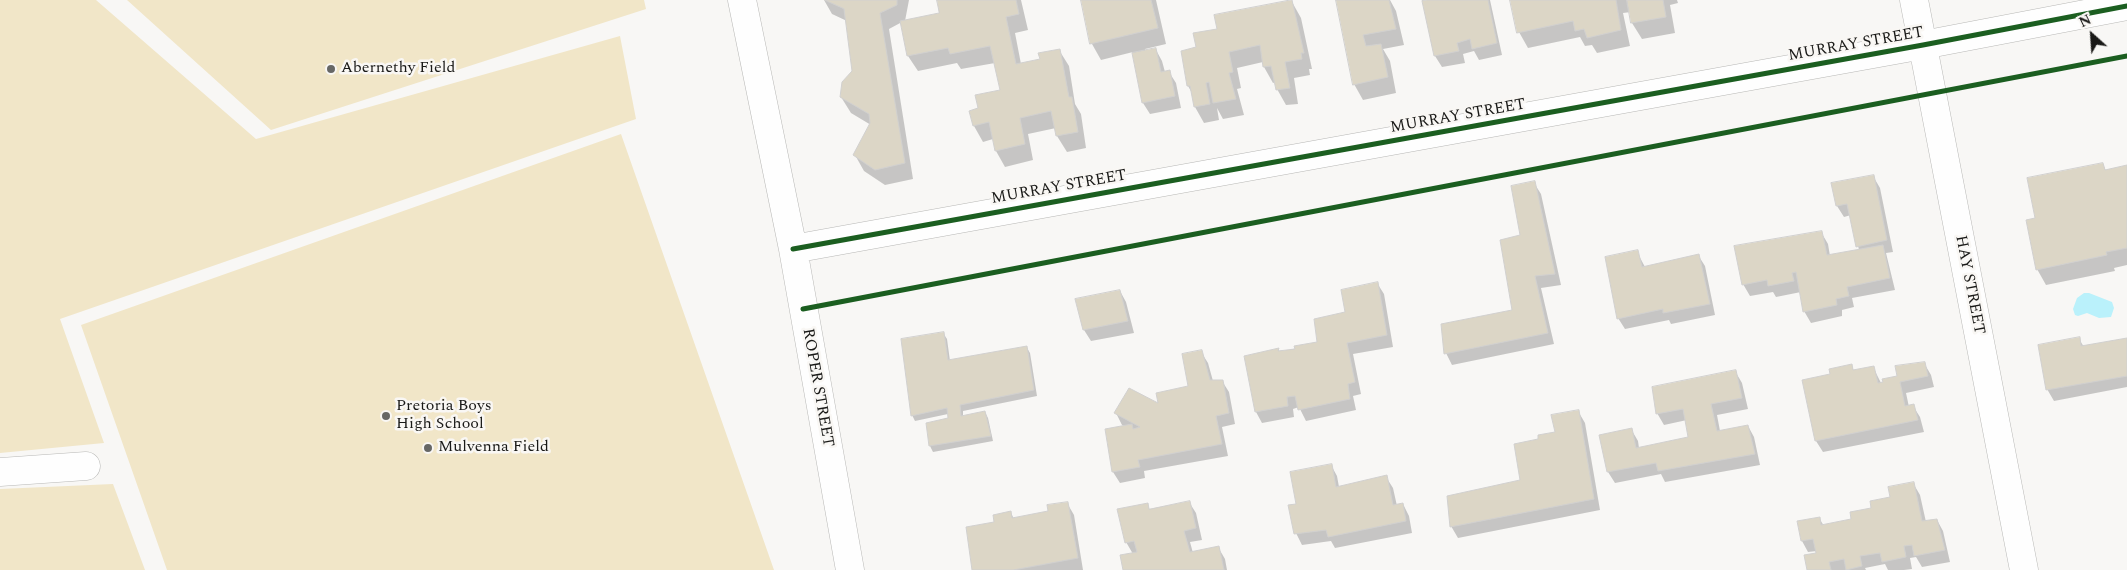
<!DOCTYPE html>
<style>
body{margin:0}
#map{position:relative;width:2127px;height:570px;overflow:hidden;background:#f8f7f5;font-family:Spectral,serif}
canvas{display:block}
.north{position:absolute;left:2067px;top:10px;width:50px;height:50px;-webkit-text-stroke:4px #f9f7f4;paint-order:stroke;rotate:334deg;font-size:14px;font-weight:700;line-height:20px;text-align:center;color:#191917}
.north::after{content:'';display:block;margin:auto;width:18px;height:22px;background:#191917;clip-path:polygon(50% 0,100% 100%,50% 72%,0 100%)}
</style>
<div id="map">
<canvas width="2127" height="570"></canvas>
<div class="north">N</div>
</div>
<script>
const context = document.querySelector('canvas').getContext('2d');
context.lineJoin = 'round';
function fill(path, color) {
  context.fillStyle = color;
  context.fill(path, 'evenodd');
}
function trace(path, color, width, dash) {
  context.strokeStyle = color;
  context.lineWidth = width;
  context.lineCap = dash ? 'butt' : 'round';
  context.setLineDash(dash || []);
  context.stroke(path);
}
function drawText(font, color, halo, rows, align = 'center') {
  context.font = font + ' Spectral,serif';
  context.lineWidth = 5;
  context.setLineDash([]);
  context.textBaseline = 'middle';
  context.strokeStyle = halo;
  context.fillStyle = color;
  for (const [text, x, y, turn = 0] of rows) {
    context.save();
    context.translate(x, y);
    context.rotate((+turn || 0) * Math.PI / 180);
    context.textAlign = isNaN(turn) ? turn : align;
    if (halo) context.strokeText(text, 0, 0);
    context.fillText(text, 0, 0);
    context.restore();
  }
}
fill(new Path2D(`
 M0 0H96L256 139 620 36 636 119 60 319 104 443 0 453Z
 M127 0H644L646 9 271 130Z
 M621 134 774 570H167L81 325Z
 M113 484 145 570H0V489Z`), '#f1e6c8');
fill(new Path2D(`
 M2084 293H2089L2112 302 2114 308 2111 317 2099 318 2087 313 2078 316 2075 315 2073 309 2077 298Z`), '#baf1fb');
fill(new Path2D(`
 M824 0H909L905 21 940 14 938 0H1021L1028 30 1015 33 1021 64 1041 60 1059 50 1069 66 1075 104 1081 114 1086 148 1067 152 1057 136 1056 128 1028 134 1033 160 1005 167 996 151 993 139 983 142 974 126 980 109 1001 91 995 63 961 69 957 63 918 71 908 56 902 22 889 29 913 179 885 185 864 171 855 155 871 125 851 113 841 97 854 71 847 21 832 14Z
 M1082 0H1156L1166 44 1145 49 1146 52 1156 50 1162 61 1165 72H1169L1176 83 1181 108 1150 114 1143 103 1133 52 1101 60 1092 44Z
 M1337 0H1390L1396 11 1404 45 1383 49 1390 61 1396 93 1363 100 1354 84Z
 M1433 0H1490L1502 55 1479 60 1474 51 1463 54 1465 63 1442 67 1435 56Z
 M1512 0H1677L1678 3 1670 5 1675 33 1642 39 1632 23 1631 12 1623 13 1630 46 1597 53 1592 45 1585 46 1580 37 1528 48 1519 32Z
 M1292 2 1301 18 1312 69H1309L1310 75 1294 78 1298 104 1286 105 1277 89 1276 82 1273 83 1264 67 1263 62 1237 68 1241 88 1237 89 1244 115 1223 119 1217 108 1219 120 1204 123 1195 107 1192 93 1188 86 1197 48 1218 30Z
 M2103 164 2106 171 2127 167V265L2114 268 2115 271 2046 285 2037 269V219Z
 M1873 176 1880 188 1893 252 1886 253 1895 290 1852 298 1854 307 1842 310V316L1811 323 1804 311 1801 292 1776 297 1773 292 1750 296 1743 284 1821 232 1828 244 1830 256 1859 250 1851 215 1844 217 1837 206Z
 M1534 183 1541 194 1561 285 1541 288 1554 344 1452 365 1446 353 1514 311 1522 236Z
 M1637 252 1645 267 1698 255 1705 266 1715 315 1671 324 1669 320 1625 329 1618 318Z
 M1377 283 1384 294 1393 347 1353 354 1361 394 1353 396 1356 410 1306 421 1299 407 1293 409 1294 417 1262 423 1256 412 1278 349 1280 352 1319 343Z
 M1120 291 1126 302 1134 333 1091 341 1084 330Z
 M943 333 947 339 950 361 1027 348 1030 353 1037 396 963 411V417L985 412 988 418 993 441 933 452 930 446 927 424 949 419 948 414 915 421 912 415Z
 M2079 339 2084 347 2127 339V387L2054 401 2047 389Z
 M1201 352 1208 363 1213 381H1222L1229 392 1235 424 1222 427 1228 456 1144 471 1145 478 1120 483 1113 472 1106 430 1125 426 1122 425 1116 413 1159 405 1190 387Z
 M1924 363 1931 375 1934 387 1906 393 1909 407 1913 406 1920 417 1924 432 1823 452 1816 441 1804 381 1832 375 1851 365 1854 371 1873 367 1881 383 1898 377Z
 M1735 371 1742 383 1748 409 1717 415 1720 431 1748 426 1754 437 1760 465 1665 482 1661 474 1615 483 1608 472 1600 436 1631 429 1638 441 1639 448 1690 438 1687 420 1664 425 1657 413Z
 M1578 411 1585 423 1600 510 1458 538 1451 526 1521 481 1540 440 1556 433Z
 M1331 465 1337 476 1339 487 1386 477 1393 488 1397 506 1403 504 1409 516 1412 533 1335 548 1331 541 1302 545 1296 533 1297 505Z
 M1913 483 1920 495 1926 522 1937 520 1943 531 1950 562 1922 567 1916 557 1910 558 1912 569 1904 570H1888L1885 564 1865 568 1866 570H1808L1818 554 1817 551 1808 552 1802 541 1798 522 1819 518 1824 526 1852 520Z
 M1189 502 1196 513 1202 540 1190 542 1193 553 1218 547 1225 559 1227 570H1124L1133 554 1126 542 1147 504 1150 510Z
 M1067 503 1074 515 1083 570H973L995 523 1011 513 1014 519 1049 512Z`), '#0003');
const building = new Path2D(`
 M825 0H897V5L880 13 905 163 875 170 853 155 870 123 869 114 840 97 842 82 852 71 844 9Z
 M937 0H1016L1019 14 1006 17 1016 64 1040 59 1038 53 1060 49 1069 97H1072L1078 132 1056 136 1051 111 1020 118 1025 144 995 151 989 122 973 126 969 111 978 108 975 95 1000 90 990 46 950 54 948 48 907 56 900 21 939 13Z
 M1081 0H1151L1158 28 1090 44Z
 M1292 0 1304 53H1301L1302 59 1285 62 1290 88 1276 90 1271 66 1263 67 1260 45 1229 52 1233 72 1229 73 1236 99 1213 103 1209 82 1206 83 1210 104 1194 107 1190 86H1187L1181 51 1196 47 1193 33 1217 29 1214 15Z
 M1336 0H1389L1396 29 1363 35 1366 46 1381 44 1388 77 1353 85Z
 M1427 0H1488L1497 43 1472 49 1470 39 1457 43 1459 51 1434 56 1422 1Z
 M1510 0H1616L1621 30 1587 38 1584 29 1575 31 1573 21 1517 33Z
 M1627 0H1663L1666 17 1631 23Z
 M1156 48 1161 72 1170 70 1175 96 1142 103 1132 53Z
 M2103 163 2105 170 2127 165V248L2106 252 2107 255 2036 270 2026 220 2035 218 2027 178Z
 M1874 175 1887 240 1856 247 1847 204 1836 206 1831 183Z
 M1535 181 1555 274 1535 276 1548 333 1444 354 1441 324 1512 310 1500 240 1520 235 1511 186Z
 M1822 231 1827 255 1883 245 1890 278 1847 287 1849 296 1836 299 1837 305 1803 312 1796 272 1792 273 1794 281 1768 286 1767 280 1742 285 1734 246Z
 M1638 250 1642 267 1699 254 1710 304 1663 313V309L1617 319 1605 257Z
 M1378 282 1387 335 1347 343 1355 382 1348 384 1350 399 1298 410 1295 396 1287 397 1288 406 1255 412 1244 356 1279 348 1278 351 1295 349 1294 346 1317 342 1314 319 1345 312 1341 290Z
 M1120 290 1128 321 1083 330 1075 299Z
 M944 332 948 360 1027 346 1034 390 960 405 961 416 985 411 991 436 929 446 926 423 948 418 947 408 911 416 901 339Z
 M2080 337 2081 346 2127 338V376L2046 390 2038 345Z
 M1202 350 1210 380H1223L1229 413 1216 416 1222 444 1138 460 1140 467 1112 472 1105 429 1132 424 1133 429 1140 427 1114 413 1129 388 1158 403 1156 393 1188 386 1182 354Z
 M1925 362 1928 376 1900 382 1905 406 1914 404 1918 420 1815 441 1802 380 1830 374 1829 369 1852 364 1853 370 1874 366 1878 383 1883 382 1882 379 1897 376 1895 366Z
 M1736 370 1742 398 1711 404 1717 431 1748 425 1755 454 1658 471 1656 463 1607 472 1599 435 1632 428 1636 448 1688 437 1683 409 1656 414 1652 387Z
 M1579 410 1594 499 1450 527 1447 496 1520 480 1514 444 1538 439V435L1555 432 1551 415Z
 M1332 464 1336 487 1387 475 1393 505 1403 503 1406 521 1328 537 1326 530 1294 534 1288 505 1296 504 1290 472Z
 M1914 482 1922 521 1937 519 1945 550 1914 556 1912 545 1904 546 1906 557 1882 562 1880 553 1860 556 1862 566 1846 570 1844 559 1829 562 1831 570H1807L1804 555 1816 553 1813 539 1801 541 1797 521 1820 517 1821 525 1851 519 1850 512 1871 508 1870 501 1890 497 1888 487Z
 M1190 501 1196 528 1184 531 1190 552 1219 546 1224 570H1123L1120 555 1137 552 1134 541 1125 543 1117 509 1148 503 1149 509Z
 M1068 502 1078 558 1013 570H972L966 527 994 522 993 515 1011 511 1012 518 1048 511 1047 505Z`);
fill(building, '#dcd6c6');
trace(building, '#d1d0cf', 1);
const minor = new Path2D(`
 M742 0 793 249 850 570
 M1914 0 2024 570
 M793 249 1923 45 2127 6
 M0 472 86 466`);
trace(minor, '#b8b8b6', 29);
trace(minor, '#fefefe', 28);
trace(new Path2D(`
 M793 249 1923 45 2127 6
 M803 309 2127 56`), '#1b5e20', 5);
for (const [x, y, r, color] of [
 [331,69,5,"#676765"],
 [386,416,5,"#676765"],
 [428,448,5,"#676765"]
]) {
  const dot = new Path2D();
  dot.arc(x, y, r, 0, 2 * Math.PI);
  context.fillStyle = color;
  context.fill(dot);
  trace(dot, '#f9f7f4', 2);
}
drawText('16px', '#191917', '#f9f7f4', [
 ["MURRAY STREET",1856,45,-10],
 ["MURRAY STREET",1458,117,-10],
 ["MURRAY STREET",1059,188,-10],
 ["HAY STREET",1969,285,79],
 ["ROPER STREET",817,388,80]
]);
drawText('16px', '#191917', '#f9f7f4', [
 ["Abernethy Field",341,69],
 ["Pretoria Boys",396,407],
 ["High School",396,425],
 ["Mulvenna Field",438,448]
], 'left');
</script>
